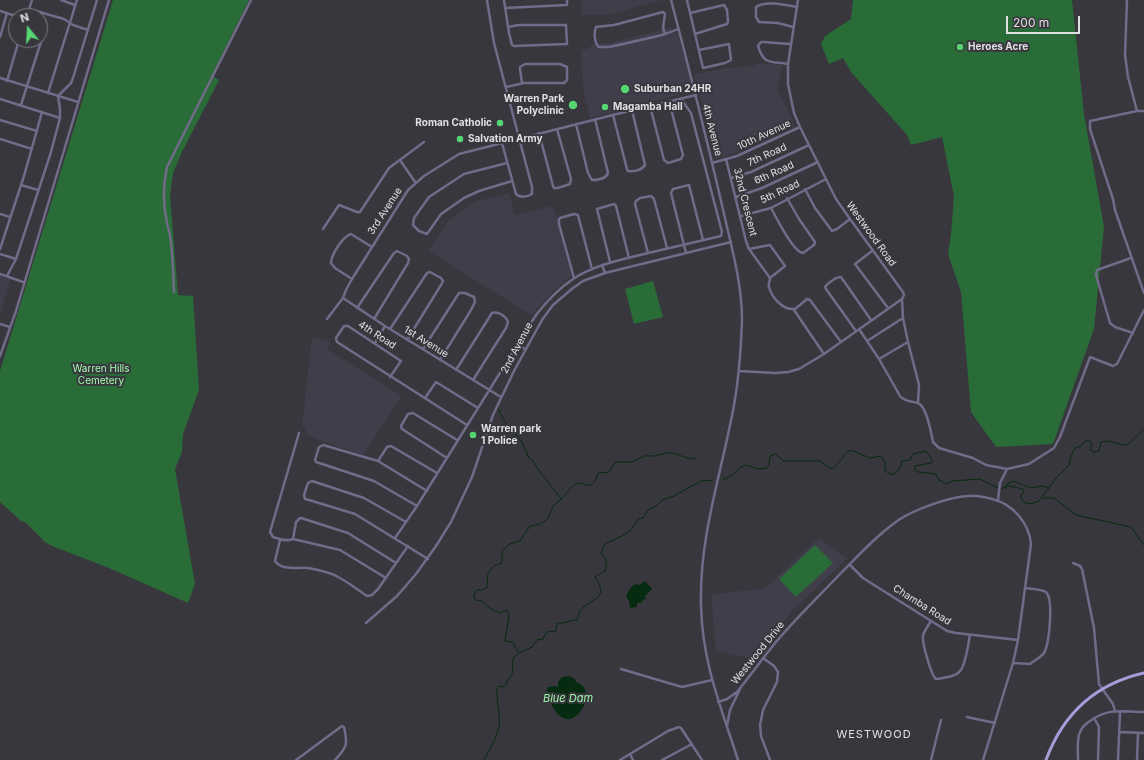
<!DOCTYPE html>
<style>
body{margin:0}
#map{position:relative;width:1144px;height:760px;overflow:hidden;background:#38373d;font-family:Inter,sans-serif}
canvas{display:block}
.north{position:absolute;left:8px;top:8px;width:40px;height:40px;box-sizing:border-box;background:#38373d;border:1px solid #7b7a7f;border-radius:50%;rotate:342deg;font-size:11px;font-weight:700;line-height:16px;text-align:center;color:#e0dfe3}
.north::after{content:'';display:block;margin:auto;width:14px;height:18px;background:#55d672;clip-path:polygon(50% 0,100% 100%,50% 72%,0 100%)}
.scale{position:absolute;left:1006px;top:16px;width:74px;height:18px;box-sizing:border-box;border:2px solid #e0dfe3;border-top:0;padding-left:5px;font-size:12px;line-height:14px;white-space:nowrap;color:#e0dfe3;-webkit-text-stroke:3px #38373d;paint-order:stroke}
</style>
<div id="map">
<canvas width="1144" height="760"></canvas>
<div class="north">N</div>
<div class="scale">200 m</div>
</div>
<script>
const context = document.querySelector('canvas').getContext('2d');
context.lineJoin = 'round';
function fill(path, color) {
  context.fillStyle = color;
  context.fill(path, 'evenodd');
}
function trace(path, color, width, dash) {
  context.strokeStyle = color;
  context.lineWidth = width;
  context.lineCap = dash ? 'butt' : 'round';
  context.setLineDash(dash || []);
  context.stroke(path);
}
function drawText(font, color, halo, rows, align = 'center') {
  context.font = font + ' Inter,sans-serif';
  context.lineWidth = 4;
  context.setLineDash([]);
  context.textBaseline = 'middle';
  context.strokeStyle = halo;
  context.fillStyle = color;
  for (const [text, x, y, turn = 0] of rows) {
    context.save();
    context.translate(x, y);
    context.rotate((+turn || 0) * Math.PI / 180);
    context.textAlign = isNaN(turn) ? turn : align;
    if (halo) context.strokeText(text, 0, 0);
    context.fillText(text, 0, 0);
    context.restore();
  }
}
fill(new Path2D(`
 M582 0H662L607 15H581Z
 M670 28 675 33H678L693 91 590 118 584 94 581 50 587 49 594 44 609 43Z
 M758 63 782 65 777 88 792 119 794 127 736 153 715 159 694 74 727 68 753 66Z
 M509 193 515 215 552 206 556 214 572 276 553 291 531 315 429 251 448 221 477 201Z
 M0 273 11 276 0 316Z
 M312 337 330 342 327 349 402 396 363 455 319 440 305 434 306 428 302 426Z
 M819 538 847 559 793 610 754 659 716 651 711 595 765 588Z`), '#403e4b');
fill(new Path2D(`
 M113 0H249L212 76 219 80 182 152 173 173 170 195 178 295 193 296 199 390 183 434 182 452 175 469 195 584 188 603 109 568 52 546 45 542 25 522 21 521 0 502V371Z
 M853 0H1072L1084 114 1104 227 1094 329 1053 444 996 447 971 412 961 292 948 254 951 235 954 196 942 137 911 145 907 135 851 72 843 58 829 64 821 44 825 36 851 19Z
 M653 281 663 317 634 324 625 289Z
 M815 545 833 563 796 597 779 579Z`), '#2a6c38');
fill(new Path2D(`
 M645 581 652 589 644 597 647 598 642 601 641 603H637V607L630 608 629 601 626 597C628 591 630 588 635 584L639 585Z
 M570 676 575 679 576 682C600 689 576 733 559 715 553 710 550 700 546 694L548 687 555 686 558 687V682L562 677Z`), '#072b10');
trace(new Path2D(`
 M498 409 505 422 522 442 529 458 533 461 538 469 561 499
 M723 480 731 476 741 467 746 465 758 469 767 468 769 464 770 456 775 454 784 461H820L830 468H834L847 452 851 450 870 458 881 456 885 462V471L893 475 900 468 902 461 910 460 913 454 926 451 933 461 931 463 915 466V470L918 472 936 474 939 480 947 484 952 481 980 479 1000 489 1009 486 1023 489 1024 492 1021 495V498L1025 503 1030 504 1039 501 1057 477 1069 465 1071 456 1075 448 1081 446 1085 441H1090L1092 445 1090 449 1094 452 1099 451 1101 442C1110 439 1118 445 1127 445L1144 429
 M1005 488 1007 484 1013 481 1032 488 1043 486 1049 488
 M1043 498H1054L1076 515 1131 527 1144 545
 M518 652 513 642 505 641 509 616 508 612 505 610 500 613C494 611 486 606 482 601L476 600 474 598 475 592 477 590H482L487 588 488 573 494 566 502 563V551L510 544 520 541 530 526C535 525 540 525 545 521 550 518 550 510 554 505 556 503 559 501 561 499 566 495 569 489 574 485 584 478 591 496 598 473L609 472 615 462H632L644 456H654L667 453H672L691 459 696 458
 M484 760C489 751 497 737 499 727 501 716 496 702 497 689L499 686 503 687 506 685 507 681 512 675 513 658 519 653 532 647 538 639 542 640 547 632 556 631 557 623C565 624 569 620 577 620 578 616 579 611 582 608 594 598 609 598 595 577L606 570V560L601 553 605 544 622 536 631 530 638 519 643 518 648 510 655 507 662 500 674 496 701 481 713 480`), '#072b10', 1);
trace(new Path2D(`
 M61 0 75 5
 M487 0 494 43 532 187V194C527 197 520 198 516 194L502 143
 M504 0 509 33 512 45 514 46 567 44 566 25H519L508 27
 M671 0C689 68 706 136 722 205 730 242 742 281 742 320 741 348 739 377 734 405 722 472 699 536 701 605 702 662 721 707 738 760
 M687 0 703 68 725 63 731 60 729 44 699 50
 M1127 0 1125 55 1128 77 1137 111
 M505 8 567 5V0
 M29 9 64 19 73 25 88 30
 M0 11 16 16
 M690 13 724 5 727 10 728 22 727 24 695 34
 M27 16 32 0
 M793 27 778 23 759 22 756 17V7C765 0 786 5 797 7
 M665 34 663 28 665 14 663 12 614 25 596 27C594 32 594 43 599 47H609L623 44 658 36C665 34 672 32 678 29
 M0 37 7 13
 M788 64C770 61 764 65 758 46L761 42H763L790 44
 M0 78 78 102
 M7 81 19 40
 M506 87 524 83H564L567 80V67L560 64H525L520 67V69L522 83
 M48 93 77 0
 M0 99 60 118V109L58 96 71 83 73 78 97 0
 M21 105 44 32
 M650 106 664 160 668 163 681 159 683 155 669 101
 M1144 111H1137L1090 121V129L1113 199 1115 210 1144 293
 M613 115 627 169 628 171C634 172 642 170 645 165L632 110
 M0 120 37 131
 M576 124 588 173 592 180C597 180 606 179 608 173L595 119
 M539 133 553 186 554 188H558L570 184 571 179 557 129
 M0 139 32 149
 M726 159 746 241 749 249 770 278 785 266 770 245 749 249
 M400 160 415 182
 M507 163 464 174 429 197 414 218 413 225 419 231 427 234 441 214 464 198 479 191 512 181
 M712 163 737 156 800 127
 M731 178 751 172 809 145
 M21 185 38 190
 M805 189 815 208 832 231 837 229 850 219
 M736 197 762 188 818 162
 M771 208C776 217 793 252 803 253L814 245 815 242 799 219 787 198
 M0 214 10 217
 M741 216 771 208 826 179
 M323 229 339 205 357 212H360L389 168 424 142
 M0 249 24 176 42 112
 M872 251 855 264 888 308
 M648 253 635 204 636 201 640 198 651 196 654 199 667 248
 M686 253 671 193 673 189 689 185 703 240
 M0 254 16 259
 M1131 258 1097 270 1096 275 1110 323 1115 327 1133 333
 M610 262 597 209 614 204 616 206 629 258
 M602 265 605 273
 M0 274 23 282
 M7 276 16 259 51 152 60 118
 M574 278 559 224V219L560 218 574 214 578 215 592 269
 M770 278C770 281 768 284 769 287 772 298 783 310 794 309
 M352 279 335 268 331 263C331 255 343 236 351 234L372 247
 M174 292C173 273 173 254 170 235 169 231 168 227 167 223 163 205 163 185 167 167L251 0
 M343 298 385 326 501 397
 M902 299 903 318 908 342 919 385 918 403
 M357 308 394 253 397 251 407 256 409 259 408 263 374 319
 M327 319 343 298 346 290 352 279 408 190 424 176 459 154 617 114 696 95
 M0 324 10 327
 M390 329 427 273 430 272 441 278 443 281 441 285 407 340
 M859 329 879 359 900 396C905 402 911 401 918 403 927 407 931 432 933 442L939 448 973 458 986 465 1007 469 1029 464 1054 448 1060 437 1090 357 1113 366 1117 364 1144 310
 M856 331 826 289 825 287C828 283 836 277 841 277L871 320
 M867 341 903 318
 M375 343 385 326
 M518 345 525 349
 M423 349 459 293H465L474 297 475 302 471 310 440 360
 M824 354 794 310 807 299 810 300 841 342
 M0 356 16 311 109 0
 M879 359 908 342
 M456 370 492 313C498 311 506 316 508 322L506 328 473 380
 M739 371 775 373 788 372 799 369 824 354 902 299 904 295 903 292 850 219 836 199 800 127 794 113 788 84V64L798 0
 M390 377 401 361 348 326H344L336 338 337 342 467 425
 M425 398 436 382 478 408
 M447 458 402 429 401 426 408 414 413 413 457 440
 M378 461 387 447 391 446 437 473
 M998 500 1000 483 1007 469
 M417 506 374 481 316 462 315 460 319 447 323 445 378 461 427 491
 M406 522 364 498 312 481 308 483 304 495 305 499 309 500 355 514 428 559
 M395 538 417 506 536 315C547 301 558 289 573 279 594 265 620 260 644 254 670 248 696 242 721 236L722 232 691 113 681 99
 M293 539C286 542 279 539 273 537L270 532 299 433
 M280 540 275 561C282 571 297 567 308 568 318 570 330 572 338 577 348 582 358 590 367 596L372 595 378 589 408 546
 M1073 563 1080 566 1082 569 1094 628 1099 684 1113 704 1115 711
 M850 565 863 578 947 631 956 633 1018 640
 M386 578 340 550 293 539 296 522 300 518H301L348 533 396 563
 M931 621C928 626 924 631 923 636 922 643 931 675 936 679 943 678 956 677 960 671 966 665 968 644 970 635
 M366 623 397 596 416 574 436 546 451 522 472 477 493 415 514 371 542 320 553 305 573 288 583 281 605 273 731 242
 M763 658 774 666 778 672 777 682 763 710 760 725 761 736 770 760
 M1013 663 1030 664C1034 661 1041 657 1044 653 1049 645 1054 599 1046 592 1041 589 1031 589 1025 588
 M621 669 682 687 712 680
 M718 702 727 699 737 692C750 676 762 659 776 642 796 618 820 595 842 572 860 554 878 534 900 519 916 509 949 497 968 496 976 495 984 497 992 499 1013 504 1029 523 1031 544L1018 640 1013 663 983 760
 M967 717 995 723
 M1094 718 1099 727 1098 760
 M727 726 730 710 740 689
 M1119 732 1144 733
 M630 754 633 760
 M296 760 342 726 344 727C348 745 347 747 335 760
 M620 760 668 731 679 727 681 728 702 760
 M662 760 692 744
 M931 760 941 720
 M1078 760C1078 752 1077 743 1079 735 1081 728 1084 725 1090 721 1109 707 1123 712 1144 712
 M1118 760 1120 712
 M1137 760 1138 733`), '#716b89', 2.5);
trace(new Path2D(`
 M1046 760C1063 714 1095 684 1144 673`), '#a89bd9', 3);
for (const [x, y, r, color] of [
 [960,47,4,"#55d672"],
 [625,89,5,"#55d672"],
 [573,105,5,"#55d672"],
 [605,107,4,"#55d672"],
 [500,123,4,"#55d672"],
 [460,139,4,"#55d672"],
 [473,435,4,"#55d672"]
]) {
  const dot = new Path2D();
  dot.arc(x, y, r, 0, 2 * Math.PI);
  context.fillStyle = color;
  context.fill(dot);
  trace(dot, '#38373d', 1.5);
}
drawText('bold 10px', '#e0dfe3', '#38373d', [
 ["Heroes Acre",968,47],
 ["Suburban 24HR",634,89],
 ["Warren Park",564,99,"right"],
 ["Polyclinic",564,111,"right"],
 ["Magamba Hall",613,107],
 ["Roman Catholic",492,123,"right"],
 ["Salvation Army",468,139],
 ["Warren park",481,429],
 ["1 Police",481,441]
], 'left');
drawText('10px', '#e0dfe3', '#38373d', [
 ["4th Avenue",712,130,76],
 ["10th Avenue",764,135,-25],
 ["7th Road",767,155,-24],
 ["6th Road",774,173,-24],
 ["5th Road",780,192,-25],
 ["32nd Crescent",745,202,76],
 ["3rd Avenue",385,211,-57],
 ["Westwood Road",871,234,54],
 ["4th Road",377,335,33],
 ["1st Avenue",426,342,32],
 ["2nd Avenue",517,348,-62],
 ["Chamba Road",922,605,32],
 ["Westwood Drive",758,653,-51]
]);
drawText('10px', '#a2fcaf', '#38373d', [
 ["Warren Hills",101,369],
 ["Cemetery",101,381]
]);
drawText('italic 11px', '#9af4a8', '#38373d', [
 ["Blue Dam",568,699]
]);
context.letterSpacing = '1px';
drawText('11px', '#e0dfe3', '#38373d', [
 ["WESTWOOD",874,735]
]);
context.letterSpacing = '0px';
</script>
